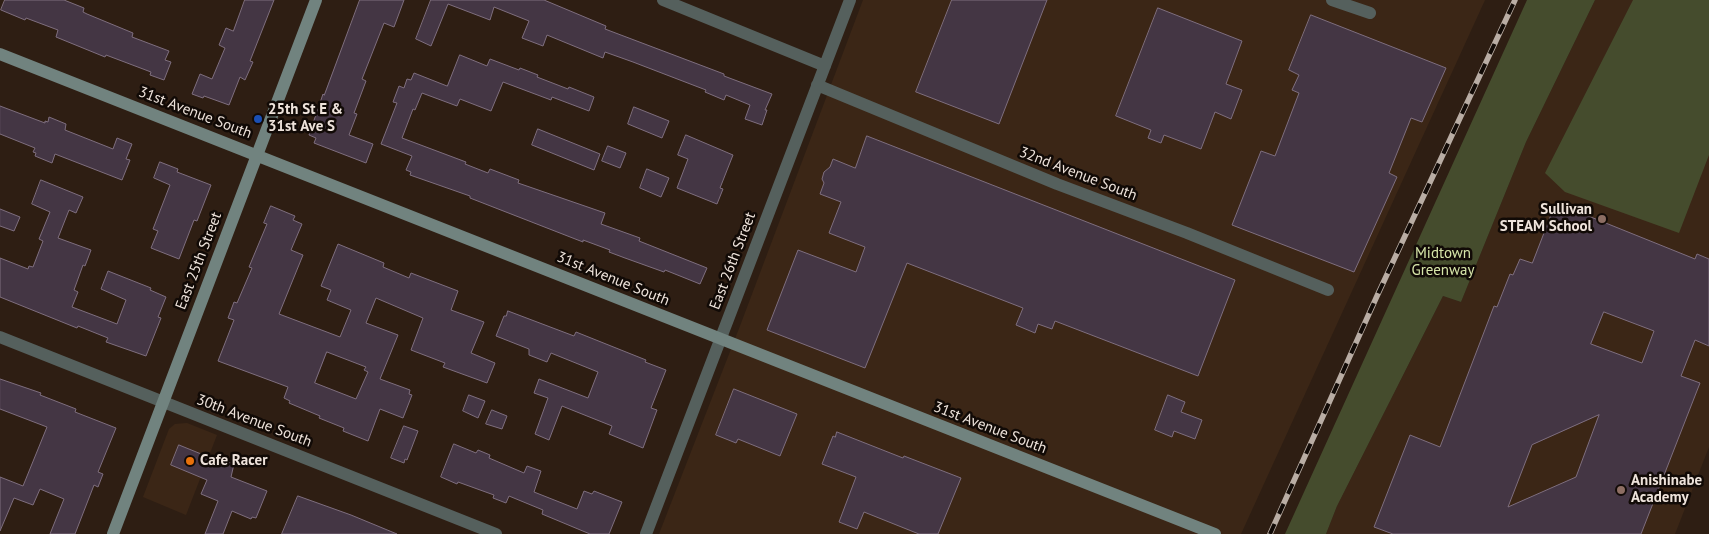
<!DOCTYPE html>
<style>
body{margin:0}
canvas{display:block;background:#2e1e13}
</style>
<canvas width="1709" height="534"></canvas>
<script>
const context = document.querySelector('canvas').getContext('2d');
context.lineJoin = 'round';
function fill(path, color) {
  context.fillStyle = color;
  context.fill(path, 'evenodd');
}
function trace(path, color, width, dash) {
  context.strokeStyle = color;
  context.lineWidth = width;
  context.lineCap = dash ? 'butt' : 'round';
  context.setLineDash(dash || []);
  context.stroke(path);
}
function drawText(font, color, halo, rows, align = 'center') {
  context.font = font + ' "PT Sans",sans-serif';
  context.lineWidth = 5;
  context.setLineDash([]);
  context.textBaseline = 'middle';
  context.strokeStyle = halo;
  context.fillStyle = color;
  for (const [text, x, y, turn = 0] of rows) {
    context.save();
    context.translate(x, y);
    context.rotate((+turn || 0) * Math.PI / 180);
    context.textAlign = isNaN(turn) ? turn : align;
    if (halo) context.strokeText(text, 0, 0);
    context.fillText(text, 0, 0);
    context.restore();
  }
}
fill(new Path2D(`
 M863 0H1485L1241 534H659L740 326Z
 M1595 0H1709V447L1675 534H1326L1337 506 1443 296 1461 302 1526 142Z
 M187 423 217 435 186 515 143 497 169 429 175 424Z`), '#3b2616');
fill(new Path2D(`
 M1527 0H1595L1526 142 1461 302 1443 296 1337 506 1326 534H1285Z
 M1633 0H1709V155L1679 233 1565 192 1545 173Z`), '#454c2d');
const building = new Path2D(`
 M5 0H64L84 8 83 12 87 14 133 33 132 37 169 51 165 60 171 62 164 80 150 75 151 72 106 55 105 57 56 37 58 30 26 18 25 20 1 10Z
 M245 0H274L250 61 253 62 245 80 240 77 229 105 204 96 203 98 192 94 200 74 212 79 225 48 219 45 226 28 233 31Z
 M360 0H404L394 27 384 23 362 79 366 81 354 113 357 114 349 135 373 144 366 163 314 143 316 138 309 135 323 94 324 95Z
 M431 0H544L606 26 605 29 724 74V76L772 94 765 110H767L762 125 745 119 750 105 726 95 724 100 705 92 706 90 633 62 605 52 603 58 547 35 543 46 522 38 529 21 494 7 490 20 448 4 431 46 416 39Z
 M952 0H1047L999 124 916 92Z
 M1158 8 1242 41 1226 84 1242 90 1231 119 1215 112 1201 149 1164 135 1161 143 1148 138 1151 130 1116 116Z
 M1311 15 1446 68 1422 122 1411 118 1389 173 1397 177 1354 272 1232 225 1261 151 1275 156 1299 93 1292 90 1299 75 1289 70Z
 M460 55 487 66 490 59 519 70 520 68 538 75 537 77 568 89 569 87 594 97 589 111 552 97 551 100 503 82 491 111 460 99 457 106 422 93 415 110 413 109 402 138 466 162 465 164 488 173 490 169 519 180 518 183 605 213 601 224 640 238 639 241 707 268 700 284 665 270 664 272 625 258 609 252 610 250 583 240V242L470 198V196L410 175 411 172 406 170 412 156 381 144 397 103 393 102 399 86 404 88 407 79 411 80 414 73 447 86Z
 M0 106 45 123V121L48 122 49 117 66 124 65 130 113 149 117 138 132 144 126 159 130 160 122 180 55 154 52 163 35 156 36 153 33 152 35 148 0 134Z
 M634 107 669 121 662 138 628 124Z
 M538 129 600 154 594 170 532 145Z
 M686 135 733 155 720 188 723 189 717 204 677 188 688 159 678 155Z
 M867 136 1235 280 1198 376 1055 321 1052 329 1038 324 1035 333 1016 325 1023 308 907 263 865 368 767 330 798 250 856 272 865 247 829 233 841 202 820 194 824 183 822 179 824 172 830 167 833 159 855 168Z
 M608 146 626 153 620 168 602 161Z
 M160 162 178 169 177 172 211 185 197 221 194 220 179 259 151 248 158 231 153 229 170 185 154 178Z
 M647 169 669 178 661 197 640 188Z
 M41 180 83 197 76 213 69 210 58 238 91 250 85 266 83 265 74 290 78 292 72 307 117 324 126 300 101 289 108 271 151 288 150 290 166 297 158 317 161 318 146 356 106 342 108 338 78 326 77 328 0 297V258L28 269 29 266 33 267 43 241 39 239 50 212 32 204Z
 M1556 203 1695 259 1697 254 1709 259V346L1695 340 1681 376 1700 383 1641 534H1393L1374 527 1410 435 1440 447 1494 306 1497 307 1510 274 1513 275 1520 259 1532 263ZM1604 312 1654 331 1642 363 1591 344ZM1599 415 1576 477 1508 507 1532 445Z
 M271 206 295 216 293 220 302 224 291 250 303 255 279 314 340 337 351 310 327 300 331 290 321 286 338 244 384 263 383 267 409 278 411 273 458 291 451 310 484 322 471 353 495 363 487 383 443 367 445 363 411 350 423 318 376 298 366 323 398 335 380 379 410 390 409 394 412 395 403 418 380 409 368 441 343 431 344 428 319 418 320 416 289 403 290 401 284 398 288 387 218 361 234 320 228 318 234 302 237 303 252 268 249 267 267 224 264 223ZM327 352 366 367 364 370 368 372 356 399 315 383Z
 M0 209 20 217 14 231 0 226Z
 M508 311 574 336 576 332 646 360 645 362 666 370 651 408 657 410 643 448 609 434 612 426 562 406 549 440 535 434 548 398 534 393 539 379 588 398 598 372 551 353 547 362 529 355V349L496 336 504 316H506Z
 M0 379 41 393 40 395 76 409 75 412 116 428 98 472 103 474 98 487 94 485 75 534H50L64 499 40 489 33 505 14 498 0 531V477L23 486 47 427 0 409Z
 M734 389 797 414 780 456 738 439 736 443 716 435Z
 M469 395 485 401 478 418 463 411Z
 M1168 395 1185 402 1181 412 1202 420 1195 439 1174 431 1172 437 1155 430Z
 M492 410 507 416 502 429 486 424Z
 M404 426 418 431 407 460 405 459 404 463 391 458Z
 M837 432 903 458 904 456 961 478 938 534H919L864 512 857 529 839 522 856 477 822 464 833 436 835 437Z
 M454 444 476 453 478 450 490 455 489 458 524 473 527 466 541 471 534 492 577 509 584 491 592 494 594 491 622 502 609 534H590L542 514 543 510 509 496 506 503 493 498 494 495 458 482 457 484 441 477Z
 M179 445 216 460 217 458 234 464 231 477 267 491 256 518 252 517 251 519 232 511 223 534H205L218 501 201 494 207 480 171 465Z
 M298 496 351 515 397 534H282Z`);
fill(building, '#443644');
trace(building, '#7e6e7e', 1);
trace(new Path2D(`
 M663 0 825 66
 M1332 0 1370 13
 M817 85 1057 184 1187 233 1328 290
 M0 337 496 534
 M646 534 850 0`), '#55605d', 12);
trace(new Path2D(`
 M0 54 1215 534
 M113 534 316 0`), '#71837f', 12);
const rail = new Path2D(`
 M1270 534 1377 296 1515 0`);
trace(rail, '#b9ada4', 5.5);
trace(rail, '#110a06', 4, [11]);
for (const [x, y, r, color] of [
 [258,119,5,"#1a4fb4"],
 [1602,219,5,"#8d6e63"],
 [190,461,5,"#e8710a"],
 [1621,490,5,"#8d6e63"]
]) {
  const dot = new Path2D();
  dot.arc(x, y, r, 0, 2 * Math.PI);
  context.fillStyle = color;
  context.fill(dot);
  trace(dot, '#110a06', 2);
}
drawText('bold 15px', '#eee3db', '#110a06', [
 ["25th St E &",268,110],
 ["31st Ave S",268,127],
 ["Sullivan",1592,210,"right"],
 ["STEAM School",1592,227,"right"],
 ["Cafe Racer",200,461],
 ["Anishinabe",1631,481],
 ["Academy",1631,498]
], 'left');
drawText('15px', '#eee3db', '#110a06', [
 ["31st Avenue South",195,113,21],
 ["32nd Avenue South",1078,174,21],
 ["East 25th Street",199,261,-69],
 ["East 26th Street",733,261,-69],
 ["31st Avenue South",613,279,22],
 ["30th Avenue South",254,421,21],
 ["31st Avenue South",990,428,21]
]);
drawText('15px', '#d7e6a9', '#110a06', [
 ["Midtown",1443,254],
 ["Greenway",1443,271]
]);
</script>
